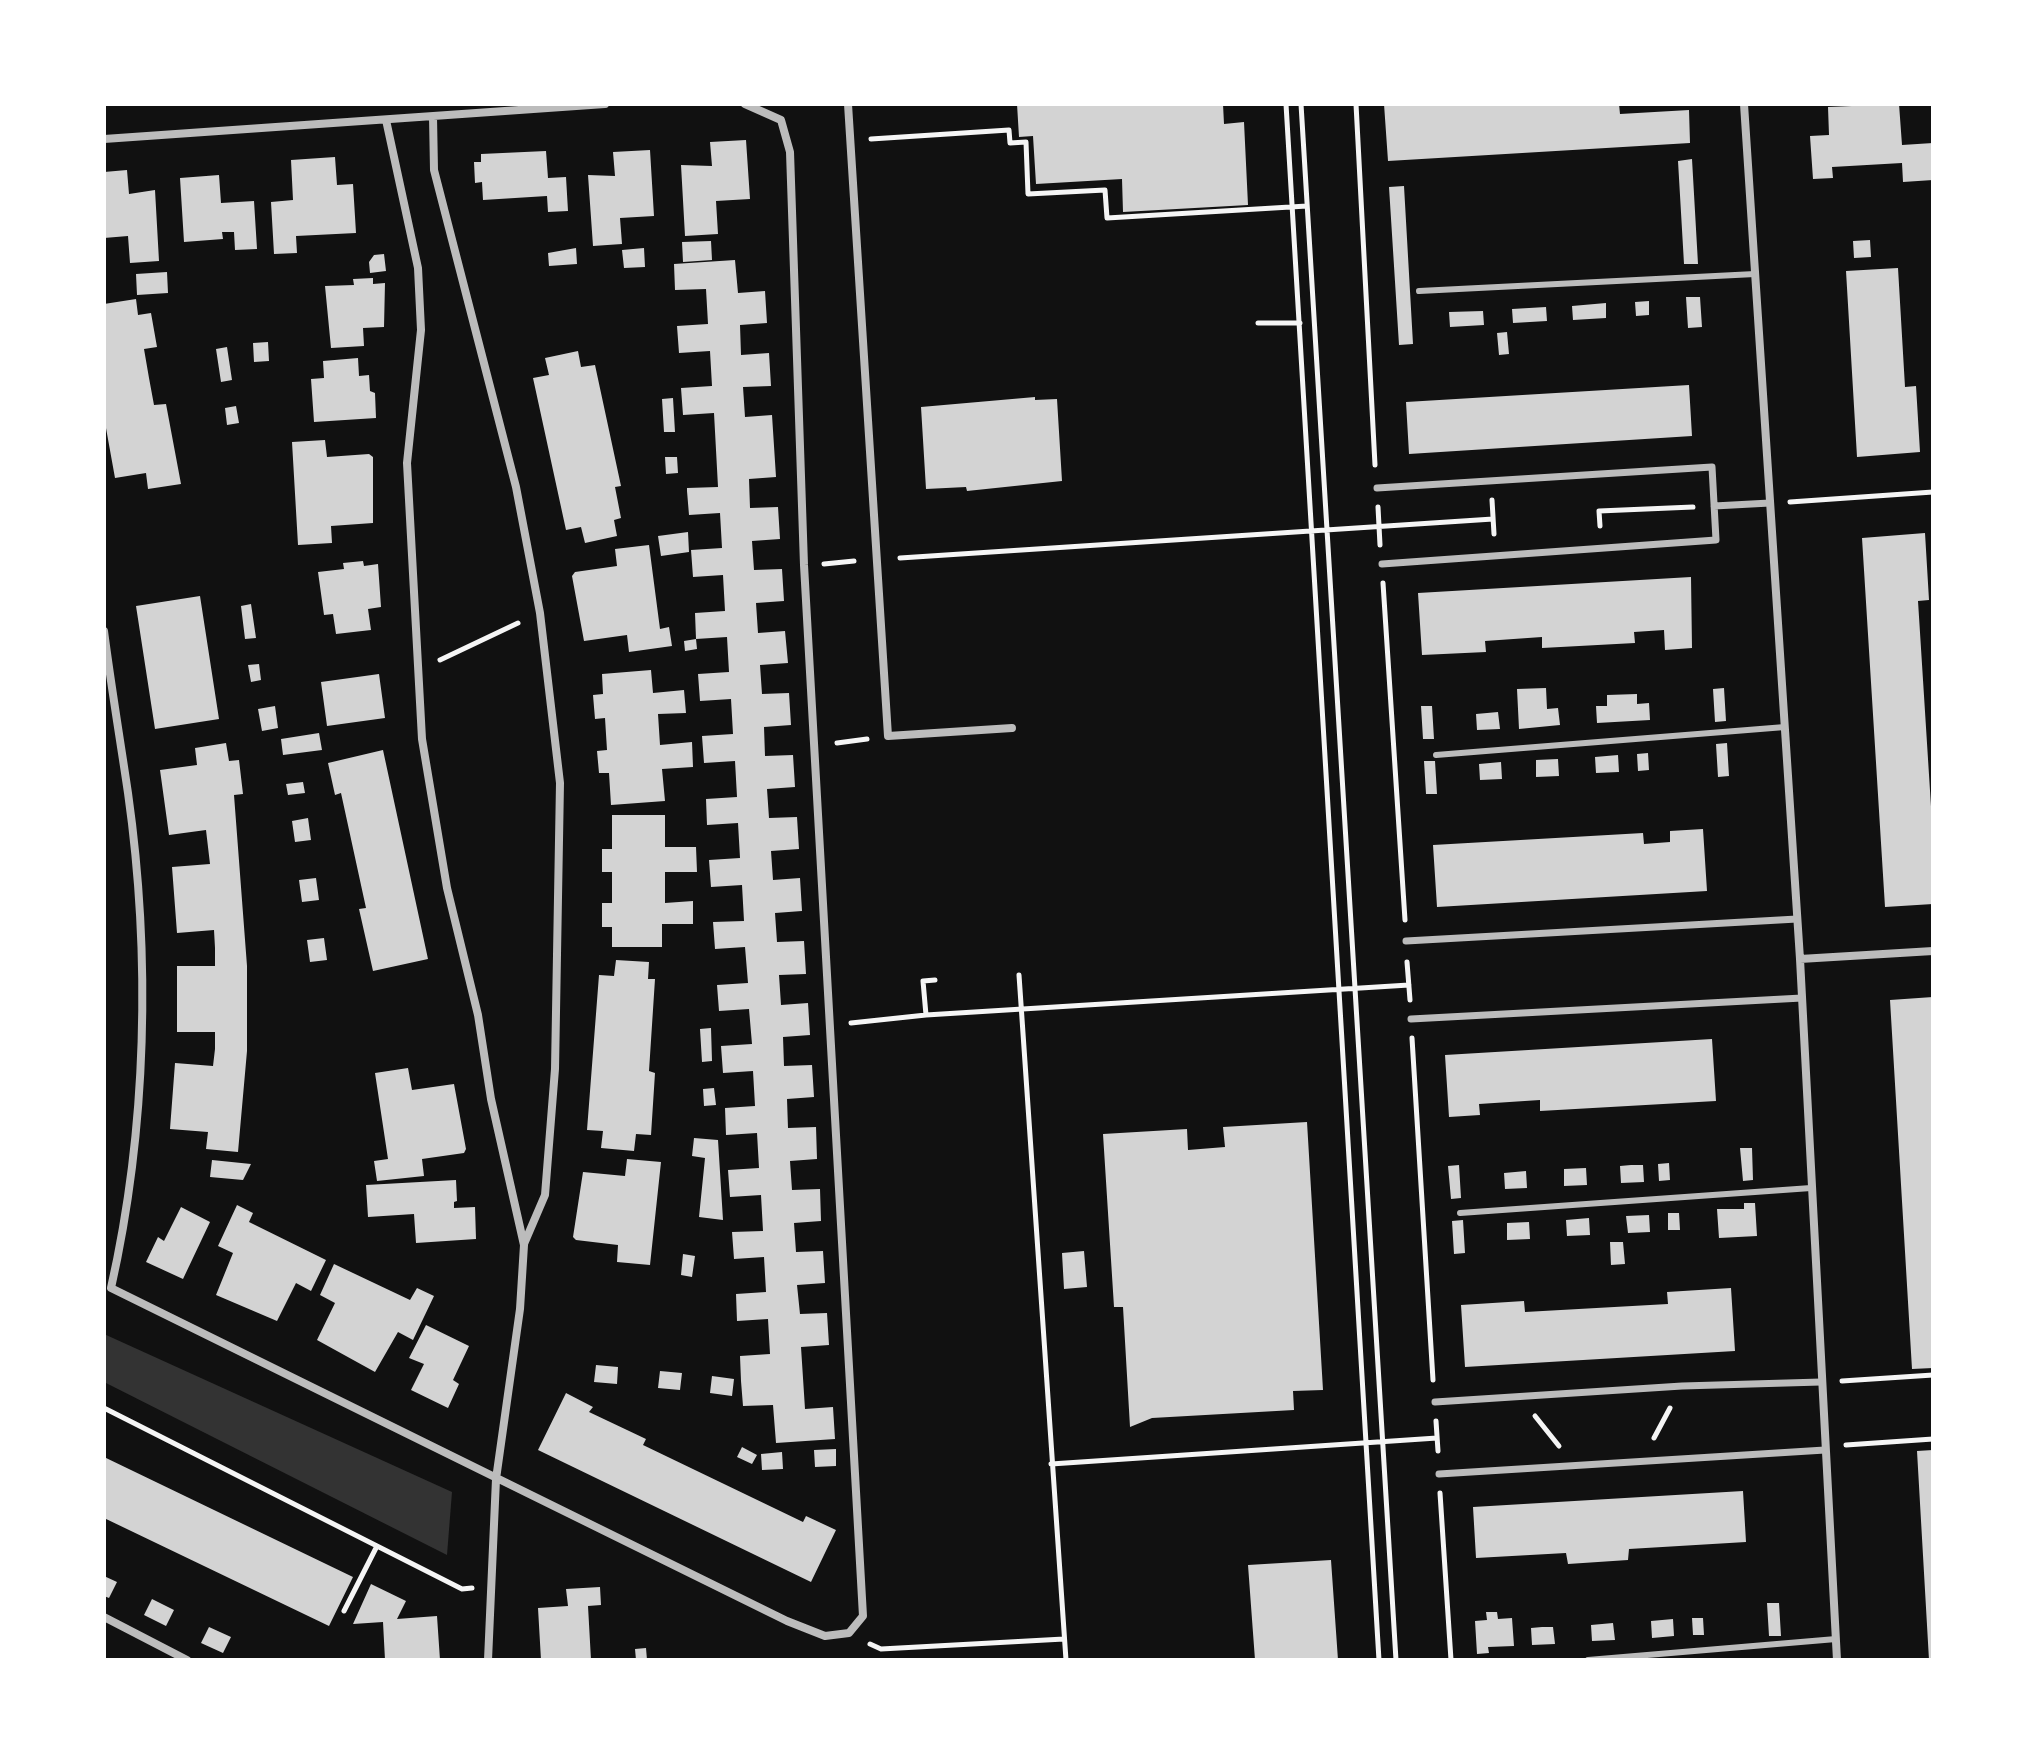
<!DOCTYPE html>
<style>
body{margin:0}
#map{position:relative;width:2037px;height:1764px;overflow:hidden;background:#111;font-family:"Source Serif 4",serif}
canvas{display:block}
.frame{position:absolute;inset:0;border:106px solid #fff;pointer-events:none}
</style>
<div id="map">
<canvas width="2037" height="1764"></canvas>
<div class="frame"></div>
</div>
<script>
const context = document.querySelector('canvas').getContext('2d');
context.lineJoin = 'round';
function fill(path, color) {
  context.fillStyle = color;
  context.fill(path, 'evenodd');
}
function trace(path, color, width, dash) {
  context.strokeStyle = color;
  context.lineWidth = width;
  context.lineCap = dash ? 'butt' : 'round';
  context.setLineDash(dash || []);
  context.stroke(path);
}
fill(new Path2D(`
 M104 1334 452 1492 447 1555 104 1382Z`), '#333');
fill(new Path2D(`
 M1017 104H1223L1224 124 1244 122 1248 205 1123 212 1122 179 1036 184 1033 136 1019 137Z
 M1384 104H1619L1620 114 1689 110 1690 143 1388 161Z
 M1899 104 1902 145 1933 143V180L1903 182 1902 163 1832 167 1833 178 1813 179 1810 136 1829 135 1828 107Z
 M746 140 750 199 716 201 718 234 685 236 681 165 712 166 710 142Z
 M650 150 654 216 620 218 622 244 593 246 588 175 615 176 613 152Z
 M546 151 548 178 566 177 568 211 548 212 547 196 483 200 482 182 475 183 474 162H481V154Z
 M335 157 337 185 353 184 356 233 296 236 297 253 274 254 271 202 293 200 291 160Z
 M1692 159 1698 264H1684L1678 161Z
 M127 170 129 194 155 190 159 261 130 263 128 236 104 238V172Z
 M219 175 221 203 254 201 257 249 235 250 234 232H222L223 239 184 242 180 178Z
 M1404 186 1413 344 1399 345 1389 187Z
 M1870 240 1871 257 1854 258 1853 241Z
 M711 241 712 260 683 262 682 242Z
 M576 248 577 264 549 266 548 253Z
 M644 248 645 267 624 268 622 250Z
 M384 254 386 271 370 273 369 262 374 255Z
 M735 260 738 293 765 291 767 323 740 325 741 355 769 353 771 386 743 387 745 417 772 415 776 477 749 479 750 508 778 507 780 539 752 541 754 570 782 569 784 601 756 603 758 633 785 631 788 663 760 665 762 694 789 693 791 725 764 727 765 756 793 755 795 787 767 789 769 818 797 817 799 849 771 851 773 880 800 878 802 911 775 913 777 942 804 941 806 974 779 975 781 1005 808 1003 810 1035 783 1037 784 1066 812 1065 814 1097 787 1099 788 1128 816 1127 817 1159 790 1161 792 1190 820 1189 821 1221 794 1223 796 1252 823 1251 825 1283 797 1285 800 1314 827 1313 829 1345 801 1347 805 1409 833 1407 835 1439 776 1443 773 1405 743 1406 741 1381 740 1356 770 1354 768 1319 737 1321 736 1294 766 1292 764 1257 734 1259 732 1232 763 1231 761 1195 730 1197 728 1170 759 1168 757 1133 726 1135 725 1108 755 1106 753 1071 723 1073 721 1046 752 1044 749 1009 719 1011 717 985 748 983 745 947 715 949 713 922 744 921 742 885 711 887 709 860 740 858 738 823 707 825 706 799 737 797 735 761 704 763 702 736 733 734 731 699 700 701 698 674 729 672 727 637 696 639 695 613 725 611 723 575 693 577 691 550 722 548 720 513 689 515 687 491V488L718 487 714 413 683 415 681 388 712 386 710 351 679 353 677 326 708 324 706 289 675 290 674 264Z
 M1898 268 1905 387 1916 386 1920 452 1857 457 1846 271Z
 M167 272 168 293 137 295 136 274Z
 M373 278V284L385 283 384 327 363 328 364 346 331 348 325 286 354 285 353 279Z
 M1686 297H1700L1702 327 1688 328Z
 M136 299 138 315 151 313 157 347 144 349 149 378 154 405 166 404 181 484 148 489 146 473 115 478 104 417V304Z
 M1649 301V315L1636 316 1635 302Z
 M1606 303V318L1573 320 1572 306Z
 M1546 307 1547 321 1513 323 1512 309Z
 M1483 311 1484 325 1450 327 1449 312Z
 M1507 332 1509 354 1499 355 1497 333Z
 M268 342 269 361 254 362 253 343Z
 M227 347 232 380 221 382 216 349Z
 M578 351 581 367 595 365 621 486 615 487 621 518 614 520 617 536 585 543 581 527 566 530 533 378 549 375 545 358Z
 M358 358 359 376 369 375 370 391 375 393 376 418 314 422 311 379 324 378 323 361Z
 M1689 385 1692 436 1409 454 1406 402Z
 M1035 397V400L1057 399 1062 481 967 491 966 487 926 489 921 407Z
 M673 398 675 432H664L662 399Z
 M236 406 239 423 227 425 225 408Z
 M325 440 327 457 369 454 373 457V523L331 526 332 543 298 545 292 442Z
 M665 457H677L678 473 666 474Z
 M688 532 689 552 661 556 658 536Z
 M1925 533 1929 600 1918 601 1933 838V904L1885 907 1862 538Z
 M649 545 660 629 669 627 672 646 629 652 627 635 584 641 572 576 575 572 617 566 615 549Z
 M363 561 364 566 378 564 381 607 368 609 371 630 336 634 333 614 324 615 318 572 344 569 343 563Z
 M1691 577 1692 648 1665 650 1664 630 1634 632 1635 643 1542 648V637L1485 641 1486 652 1422 655 1418 593Z
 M200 596 219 719 155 729 136 606Z
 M251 604 256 638 245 639 241 606Z
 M696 639 697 649 685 651 684 641Z
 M259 664 261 680 251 682 248 665Z
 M651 670 653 693 684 690 686 713 658 714 660 745 692 742 693 767 662 769 665 801 611 805 609 773H599L597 751 607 750 605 718 595 719 593 695 603 694 602 674Z
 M379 674 385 718 327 726 321 682Z
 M1546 688 1547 709 1558 708 1560 725 1519 729 1517 689Z
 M1724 688 1726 721 1715 722 1713 689Z
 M1637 694V704L1649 703 1650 720 1597 723 1596 706H1607V695Z
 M275 706 278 728 262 731 258 709Z
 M1421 706H1432L1434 739H1423Z
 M1498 712 1500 729 1477 730 1476 714Z
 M319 733 322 750 283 755 281 739Z
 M226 743 229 761 239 760 243 794 234 795 247 966V1051L238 1152 206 1149 208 1132 170 1129 175 1063 213 1066 215 1049V1032H177V966H215V948L214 930 177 933 172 867 210 864 206 830 169 835 160 770 197 765 195 748Z
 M1727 743 1729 776 1718 777 1716 744Z
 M383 750 428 959 373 971 359 909 366 908 341 793 335 795 328 763Z
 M1648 753 1649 770 1638 771 1637 754Z
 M1618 755 1619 772 1596 773 1595 757Z
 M1558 759 1559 776 1536 777V760Z
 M1424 761H1435L1437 794H1426Z
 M1501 762 1502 779 1480 780 1479 764Z
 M303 782 305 793 288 795 286 784Z
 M612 815H665V847H696L697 872H665V903L693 901V924H662V947H612V927H602V903H612V872H602V849H612Z
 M308 818 311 840 295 842 292 821Z
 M1703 829 1707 891 1437 907 1433 845 1643 833 1644 844 1670 842V831Z
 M316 878 319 900 302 902 299 880Z
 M324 938 327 960 310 962 307 940Z
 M616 960 649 962 648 979H655L649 1071 655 1073 651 1135 636 1134 634 1151 601 1148 603 1131 587 1130 599 975 614 976Z
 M1933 997V1368L1912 1369 1890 1000Z
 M711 1028 712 1061 702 1062 700 1029Z
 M1712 1039 1716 1101 1540 1111V1100L1479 1104 1480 1115 1449 1117 1445 1055Z
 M408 1068 412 1090 454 1084 466 1149 464 1153 422 1159 424 1176 377 1181 374 1161 388 1159 375 1073Z
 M714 1088 716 1105 704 1106 703 1089Z
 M1307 1122 1323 1390 1293 1391 1294 1410 1152 1418 1130 1427 1123 1307H1114L1103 1134 1187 1129 1188 1150 1225 1147 1223 1127Z
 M694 1138 718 1140 723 1220 699 1217 705 1158 692 1156Z
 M1740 1148H1752L1753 1180 1743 1181Z
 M627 1159 661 1162 650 1265 617 1262 618 1245 576 1240 573 1237 583 1172 625 1176Z
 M212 1160 251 1164 243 1180 210 1177Z
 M1669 1163 1670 1180 1659 1181 1658 1164Z
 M1459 1165 1461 1198 1451 1199 1448 1166Z
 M1631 1165H1643L1644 1182 1621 1183 1620 1166Z
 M1586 1168 1587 1185 1564 1186V1169Z
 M1526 1171 1527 1188 1505 1189 1504 1173Z
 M456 1180 457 1201 454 1202V1208L475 1207 476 1239 416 1243 414 1214 368 1217 366 1185Z
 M1744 1203H1755L1757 1236 1719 1238 1717 1209H1744Z
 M237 1205 253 1213 249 1222 326 1260 311 1291 296 1283 277 1321 216 1295 233 1253 218 1246Z
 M181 1207 210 1222 183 1279 146 1262 158 1237 164 1241Z
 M1668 1213H1679L1680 1230H1668Z
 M1649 1215 1650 1232 1628 1233 1626 1216Z
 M1589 1218 1590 1235 1567 1236 1566 1220Z
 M1463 1220 1465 1253 1454 1254 1452 1221Z
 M1529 1222 1530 1239 1507 1240V1223Z
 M1610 1242H1623L1625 1264 1611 1265Z
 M1084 1251 1087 1287 1064 1289 1062 1253Z
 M683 1254 695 1256 692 1277 681 1275Z
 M334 1264 410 1300 417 1288 434 1296 413 1340 398 1332 375 1372 317 1340 335 1303 320 1295Z
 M1731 1288 1735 1351 1465 1367 1461 1305 1524 1301 1525 1312 1668 1304 1667 1292Z
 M426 1325 469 1346 453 1380 459 1384 448 1408 411 1390 424 1364 409 1358Z
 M596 1365 618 1367 617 1384 594 1382Z
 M660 1371 682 1373 680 1390 658 1388Z
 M712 1376 734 1379 732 1396 710 1393Z
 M566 1393 593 1407 589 1412 646 1439 643 1445 803 1522 806 1516 836 1530 811 1582 538 1450Z
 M742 1447 757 1455 752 1464 737 1457Z
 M836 1449V1466L815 1467 814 1450Z
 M1933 1450V1660H1929L1917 1451Z
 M782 1452 783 1469 762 1470 761 1454Z
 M104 1457 353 1577 329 1626 104 1518Z
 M1743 1491 1746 1542 1629 1549 1628 1560 1568 1564 1566 1553 1476 1558 1473 1507Z
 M1331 1560 1338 1660H1255L1248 1565Z
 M104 1576 117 1582 109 1598 104 1596Z
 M371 1584 406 1601 397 1619 437 1616 440 1660H385L383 1622 353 1624Z
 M600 1587 601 1605 588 1606 591 1660H541L538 1608 568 1606 566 1589Z
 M152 1599 174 1610 166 1626 144 1615Z
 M1767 1603H1779L1781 1636H1769Z
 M1486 1612H1497L1498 1619 1512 1618 1514 1646 1488 1647 1489 1653 1477 1654 1475 1621 1487 1620Z
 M1692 1618H1703L1704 1635H1693Z
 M1673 1619 1674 1636 1652 1638 1651 1621Z
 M1613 1623 1615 1640 1592 1641 1591 1625Z
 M209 1627 231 1637 223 1653 201 1643Z
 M1542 1627H1553L1555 1644 1532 1645 1531 1628Z
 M646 1648 647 1660H636L635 1649Z`), '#d3d3d3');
trace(new Path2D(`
 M1286 104 1379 1660
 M1301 104 1396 1660
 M1356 104 1375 465
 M871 139 1009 130 1010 143 1026 142 1028 194 1105 190 1107 218 1307 206
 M1258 323H1300
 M1492 500 1494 534
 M1790 502 1933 492
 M1378 507 1380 545
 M1600 526 1599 511 1693 507
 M900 558 1493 519
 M824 564 854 561
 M1383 583 1405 920
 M440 660 518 623
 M837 743 867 739
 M1407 962 1410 1000
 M1019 975 1066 1660
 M926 1015 923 981 935 980
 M851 1023 926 1015 1409 985
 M1412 1038 1433 1380
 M1842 1381 1933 1375
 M104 1408 377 1546 344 1611
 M1535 1416 1559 1446
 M1436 1421 1438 1451
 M1654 1438 1670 1408
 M1846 1445 1933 1439
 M1051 1464 1437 1438
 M1440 1493 1451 1660
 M377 1546 462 1589 472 1588
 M870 1644 881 1649 1064 1639`), '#f5f5f5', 5);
trace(new Path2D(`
 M1419 291 1755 274
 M1436 755 1785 727
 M1460 1213 1811 1188
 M1588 1660 1836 1639`), '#bcbcbc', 6);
trace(new Path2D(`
 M1377 488 1712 467 1716 540 1382 564
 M1714 506 1770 503
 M1406 941 1797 919
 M1411 1019 1802 998
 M1435 1402 1682 1386 1821 1382
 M1439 1474 1825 1450`), '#bcbcbc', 7);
trace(new Path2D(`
 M848 104 888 736 1012 728
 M1744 104 1800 959 1837 1660
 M433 117 434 170 516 487 540 613 560 783 555 1069 545 1195 524 1244
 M386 120 418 268 421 330 407 463 422 739 447 888 478 1015 491 1099 524 1245 520 1309 496 1479 488 1660
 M104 139 605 104
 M104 631C111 685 120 739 128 793 151 956 147 1128 111 1288L787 1621 825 1636 849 1633 863 1616 804 565 790 152 781 120 745 104
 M1800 959 1933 951
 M104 1617 187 1660`), '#bcbcbc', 8);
</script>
